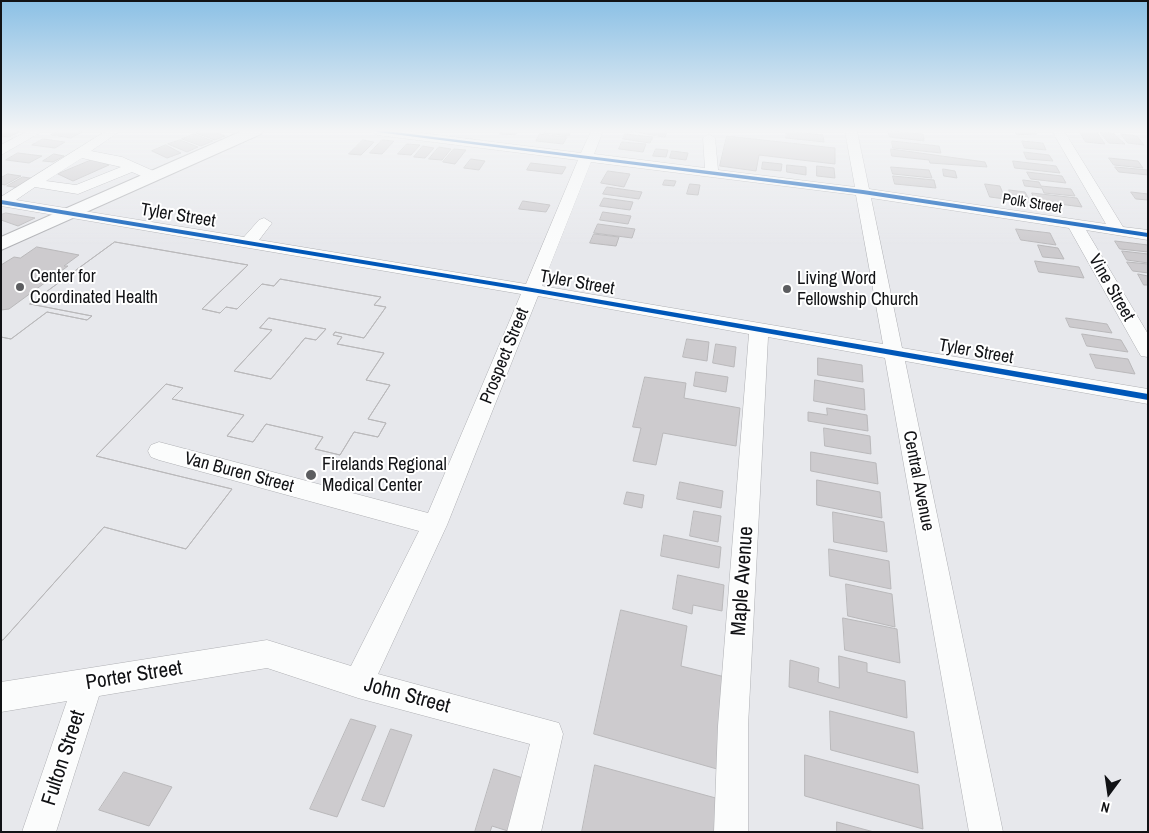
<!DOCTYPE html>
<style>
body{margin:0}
#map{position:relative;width:1149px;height:833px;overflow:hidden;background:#e7e8ec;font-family:"Archivo Narrow",sans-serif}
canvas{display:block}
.frame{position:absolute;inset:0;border:2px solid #111215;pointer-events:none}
.north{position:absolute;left:1084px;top:768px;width:50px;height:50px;-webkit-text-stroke:4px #fff;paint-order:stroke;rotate:194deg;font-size:14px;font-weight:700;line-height:20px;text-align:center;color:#111215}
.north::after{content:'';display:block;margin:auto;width:18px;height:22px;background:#111215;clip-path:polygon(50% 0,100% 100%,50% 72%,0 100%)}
</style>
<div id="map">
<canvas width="1149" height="833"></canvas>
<div class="frame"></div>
<div class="north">N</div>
</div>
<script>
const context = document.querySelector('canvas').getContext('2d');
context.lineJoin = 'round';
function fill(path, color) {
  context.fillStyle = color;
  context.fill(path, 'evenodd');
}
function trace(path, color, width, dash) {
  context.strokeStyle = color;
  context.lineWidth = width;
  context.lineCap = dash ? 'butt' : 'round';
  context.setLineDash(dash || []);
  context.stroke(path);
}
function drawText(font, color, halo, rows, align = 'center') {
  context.font = font + ' "Archivo Narrow",sans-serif';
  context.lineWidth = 4;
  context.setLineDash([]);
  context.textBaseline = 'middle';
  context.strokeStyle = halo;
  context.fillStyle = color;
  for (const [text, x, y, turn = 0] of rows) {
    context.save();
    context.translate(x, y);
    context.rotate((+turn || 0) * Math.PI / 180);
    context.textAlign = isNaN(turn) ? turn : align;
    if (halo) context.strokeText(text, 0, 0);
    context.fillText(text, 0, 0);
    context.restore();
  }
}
const building = new Path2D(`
 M1 131H12L19 132 9 137 1 136Z
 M58 131H75L82 132 71 138 51 135Z
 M200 131H212L225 136 215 140 195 133Z
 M502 131H518L515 135 500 134Z
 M546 131H571L569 136 544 133Z
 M631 131H659L667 132 665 137Z
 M787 131 823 135 824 142 786 138Z
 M888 131 923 134 924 141 890 137Z
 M1015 131H1035L1037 134 1017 135Z
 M1079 131H1096L1105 144 1086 142Z
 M1100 132 1113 133 1125 144 1109 143Z
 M194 134 213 141 201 146 182 139Z
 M540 134 567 137 563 144 536 141Z
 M625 134 653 137 650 143 623 139Z
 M1121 134 1137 136 1144 145 1128 143Z
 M727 136 835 148V164L759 155 756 171 720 166Z
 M43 139 65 142 55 148 32 145Z
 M180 140 198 147 187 152 168 144Z
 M363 140 374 142 361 155 349 154Z
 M382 140 394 141 382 154 370 153Z
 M892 141 939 146 941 153 893 148Z
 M1022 141 1043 143 1046 150 1025 148Z
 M622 142 646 144 643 152 619 149Z
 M407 144 420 145 411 155 398 154Z
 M166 145 181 153 167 158 152 151Z
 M423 146 434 148 425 158 414 157Z
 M439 147 451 149 442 160 429 159Z
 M454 149 466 150 455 164 443 162Z
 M656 149 668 150 666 157 653 156Z
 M891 149 985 162 987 167 930 163 929 160 892 156Z
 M672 151 688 153 686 160 670 158Z
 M1024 152 1049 155 1053 161 1027 159Z
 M18 153 42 156 29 163 6 160Z
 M54 154 64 156 53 162 43 161Z
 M1109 158 1138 161 1143 168 1114 165Z
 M94 159 109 165 73 181 58 174Z
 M471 159 485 161 479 170 464 168Z
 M1013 161 1056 166 1060 173 1015 168Z
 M763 162 782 164 781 171 762 169Z
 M531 163 566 167 562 174 527 170Z
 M787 165 806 167V175L787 172Z
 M817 166 834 168 835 178 817 176Z
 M891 167 929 170 932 178 893 174Z
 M1115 167 1148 170V175L1119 172Z
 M943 169 955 171 957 178 944 176Z
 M608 171 630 174 624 187 601 183Z
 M1027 172 1062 176 1066 183 1031 179Z
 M8 174 21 176 5 185 1 184V178Z
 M893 176 934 180 936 188 895 184Z
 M23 177 36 179 20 188 7 186Z
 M665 180 676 181 674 186 663 185Z
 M1023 180 1039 182 1041 186 1071 189 1075 196 1044 193 1042 188 1025 186Z
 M690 184 700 185 698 195 687 194Z
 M985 184 1000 186 1005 199 990 197Z
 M607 187 642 192 639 199 603 194Z
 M1009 190 1025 192 1029 199 1012 197Z
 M1131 192 1148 194V200L1136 199Z
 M1032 193 1077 198 1082 207 1036 201Z
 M604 198 633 202 630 210 600 206Z
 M523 201 550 205 546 212 519 209Z
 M603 212 631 216 628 224 600 220Z
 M6 213 35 218 18 226 1 220V215Z
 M598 224 635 229 632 238 594 233Z
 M1016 229 1050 233 1056 245 1021 240Z
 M594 234 619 237 616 246 590 243Z
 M1115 241 1148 245V252L1120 249Z
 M115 242 248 265 202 309 220 313 226 307 237 309 262 284 274 286 280 279 381 297 374 305 386 307 364 338 335 332 333 335 342 337 337 344 384 353 366 380 390 385 368 419 386 423 378 437 354 432 340 455 315 449 323 437 266 424 253 442 227 436 244 415 172 399 183 388 166 384 96 456 232 489 186 549 104 527 3 640H1V337L11 339 47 312 87 320 92 316 30 304ZM269 318 326 329 316 340 305 338 271 379 234 371 272 330 260 328Z
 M115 242 248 265 202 309 220 313 226 307 237 309 262 284 274 286 280 279 381 297 374 305 386 307 364 338 335 332 333 335 342 337 337 344 384 353 366 380 390 385 368 419 386 423 378 437 354 432 340 455 315 449 323 437 266 424 253 442 227 436 244 415 172 399 183 388 166 384 96 456 232 489 186 549 104 527 3 640H1V337L11 339 47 312 87 320 92 316 30 304Z
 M1038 245 1058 248 1064 259 1043 257Z
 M37 247 79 255 64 266H68L9 309 1 310V265L14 257 20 258Z
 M1122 251 1148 254V263L1127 260Z
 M1035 261 1079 267 1084 278 1039 272Z
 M1127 262 1148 264V273L1133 271Z
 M1138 274 1148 276V285H1144Z
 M269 318 326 329 316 340 305 338 271 379 234 371 272 330 260 328Z
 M1066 318 1107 324 1112 333 1070 327Z
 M1082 334 1121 340 1128 352 1087 346Z
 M687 339 709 342 707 361 683 357Z
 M716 344 736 347 734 367 713 363Z
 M1090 354 1128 359 1135 374 1096 368Z
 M818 358 862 365 863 382 818 375Z
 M696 372 728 377 726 392 694 386Z
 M645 377 686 383 684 398 740 408 736 446 663 433 656 465 633 461 641 428 633 427Z
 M815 380 864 389 865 410 814 401Z
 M827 408 867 415 868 431 808 421V412L827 415Z
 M824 428 870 436 871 454 825 446Z
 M811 452 876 463 878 484 811 471Z
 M817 480 880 492 882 518 817 505Z
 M680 482 723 491 721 508 677 499Z
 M627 492 644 495 642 508 624 504Z
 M694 511 721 516 718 542 690 536Z
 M833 512 884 522 887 552 834 542Z
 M664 535 721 547 719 568 661 556Z
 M829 549 889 561 891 589 830 576Z
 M678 575 724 585 722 611 693 605 692 614 673 609Z
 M846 584 892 594 895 627 848 616Z
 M621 610 687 626 681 666 733 679 724 771 594 734Z
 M843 618 897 629 900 663 845 650Z
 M839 656 867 663V672L905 681 907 718 789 687 790 660 819 668 818 682 839 688Z
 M830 711 914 732 918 773 831 750Z
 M351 719 376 726 337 817 310 809Z
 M391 729 412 735 384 807 362 800Z
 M805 755 919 785 923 829 805 796Z
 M595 765 723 800 720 832H582Z
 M494 769 523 778 508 831 492 826 490 832H475Z
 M124 772 172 787 149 826 99 810Z
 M837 822 874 832H837Z`);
fill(building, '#cdcbce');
trace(building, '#b9b8ba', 1);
const minor = new Path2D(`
 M28 131H43L1 155V145Z
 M106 131H120L91 151 122 157 158 173 160 176 158 179H148L132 172 78 194 35 187 16 200 244 237 259 220 264 218 272 223 259 240 526 284 578 160 377 135 371 131H406L581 153 591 131H603L594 154 705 168 703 138 709 134 715 138 718 170 855 187 845 131H857L869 189 1106 224 1052 131H1064L1123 227 1148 230V240L1086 230 1148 334V357L1141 356 1138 351 1069 228 871 198 902 348 1148 389V404L905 361 1003 832H969L885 358 768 337 748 726V832H714L718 726 749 334 538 296 447 525 378 674 559 723 563 734 541 832H507L530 744 358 698 267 668 99 696 56 832H22L67 701 1 712V682L267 640 351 666 419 531 159 460 151 457 148 451 151 445 159 442 428 513 521 294 1 206V197ZM82 158 121 167 76 185 46 181ZM591 162 856 195 883 344 542 286Z`);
const major = new Path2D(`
 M242 131H263L261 134 1 250V237Z`);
trace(minor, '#afb0b4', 1);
trace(major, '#afb0b4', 2);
fill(minor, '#fbfcfc');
fill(major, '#fbfcfc');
fill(new Path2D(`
 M375 131H386L863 190 1148 233V237L863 194 377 132Z
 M1 200 532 288 1148 394V400L532 292 1 204Z`), '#0057b8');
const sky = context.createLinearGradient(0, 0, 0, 247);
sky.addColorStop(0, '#8bc0e5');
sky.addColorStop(0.53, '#f4f5f6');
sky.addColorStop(1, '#f4f5f600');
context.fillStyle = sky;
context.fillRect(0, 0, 1149, 247);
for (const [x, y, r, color] of [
 [20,287,5,"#5c5d60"],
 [787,289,5,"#5c5d60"],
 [311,475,6,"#5c5d60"]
]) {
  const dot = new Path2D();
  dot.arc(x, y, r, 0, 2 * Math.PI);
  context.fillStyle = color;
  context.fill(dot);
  trace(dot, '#fff', 2);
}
drawText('15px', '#111215', '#fff', [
 ["Polk Street",1032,204,9]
]);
drawText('18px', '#111215', '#fff', [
 ["Tyler Street",178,216,9],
 ["Tyler Street",577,283,10],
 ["Vine Street",1111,288,60],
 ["Tyler Street",976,352,10],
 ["Prospect Street",505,356,-68],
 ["Van Buren Street",239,473,15],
 ["Central Avenue",918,481,79]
]);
drawText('18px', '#111215', '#fff', [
 ["Center for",30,277],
 ["Coordinated Health",30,298],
 ["Living Word",797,279],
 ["Fellowship Church",797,300],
 ["Firelands Regional",322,465],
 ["Medical Center",322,486]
], 'left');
drawText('21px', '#111215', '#fff', [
 ["Maple Avenue",743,581,-86],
 ["Porter Street",134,676,-9],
 ["John Street",407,696,15],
 ["Fulton Street",64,758,-72]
]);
</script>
